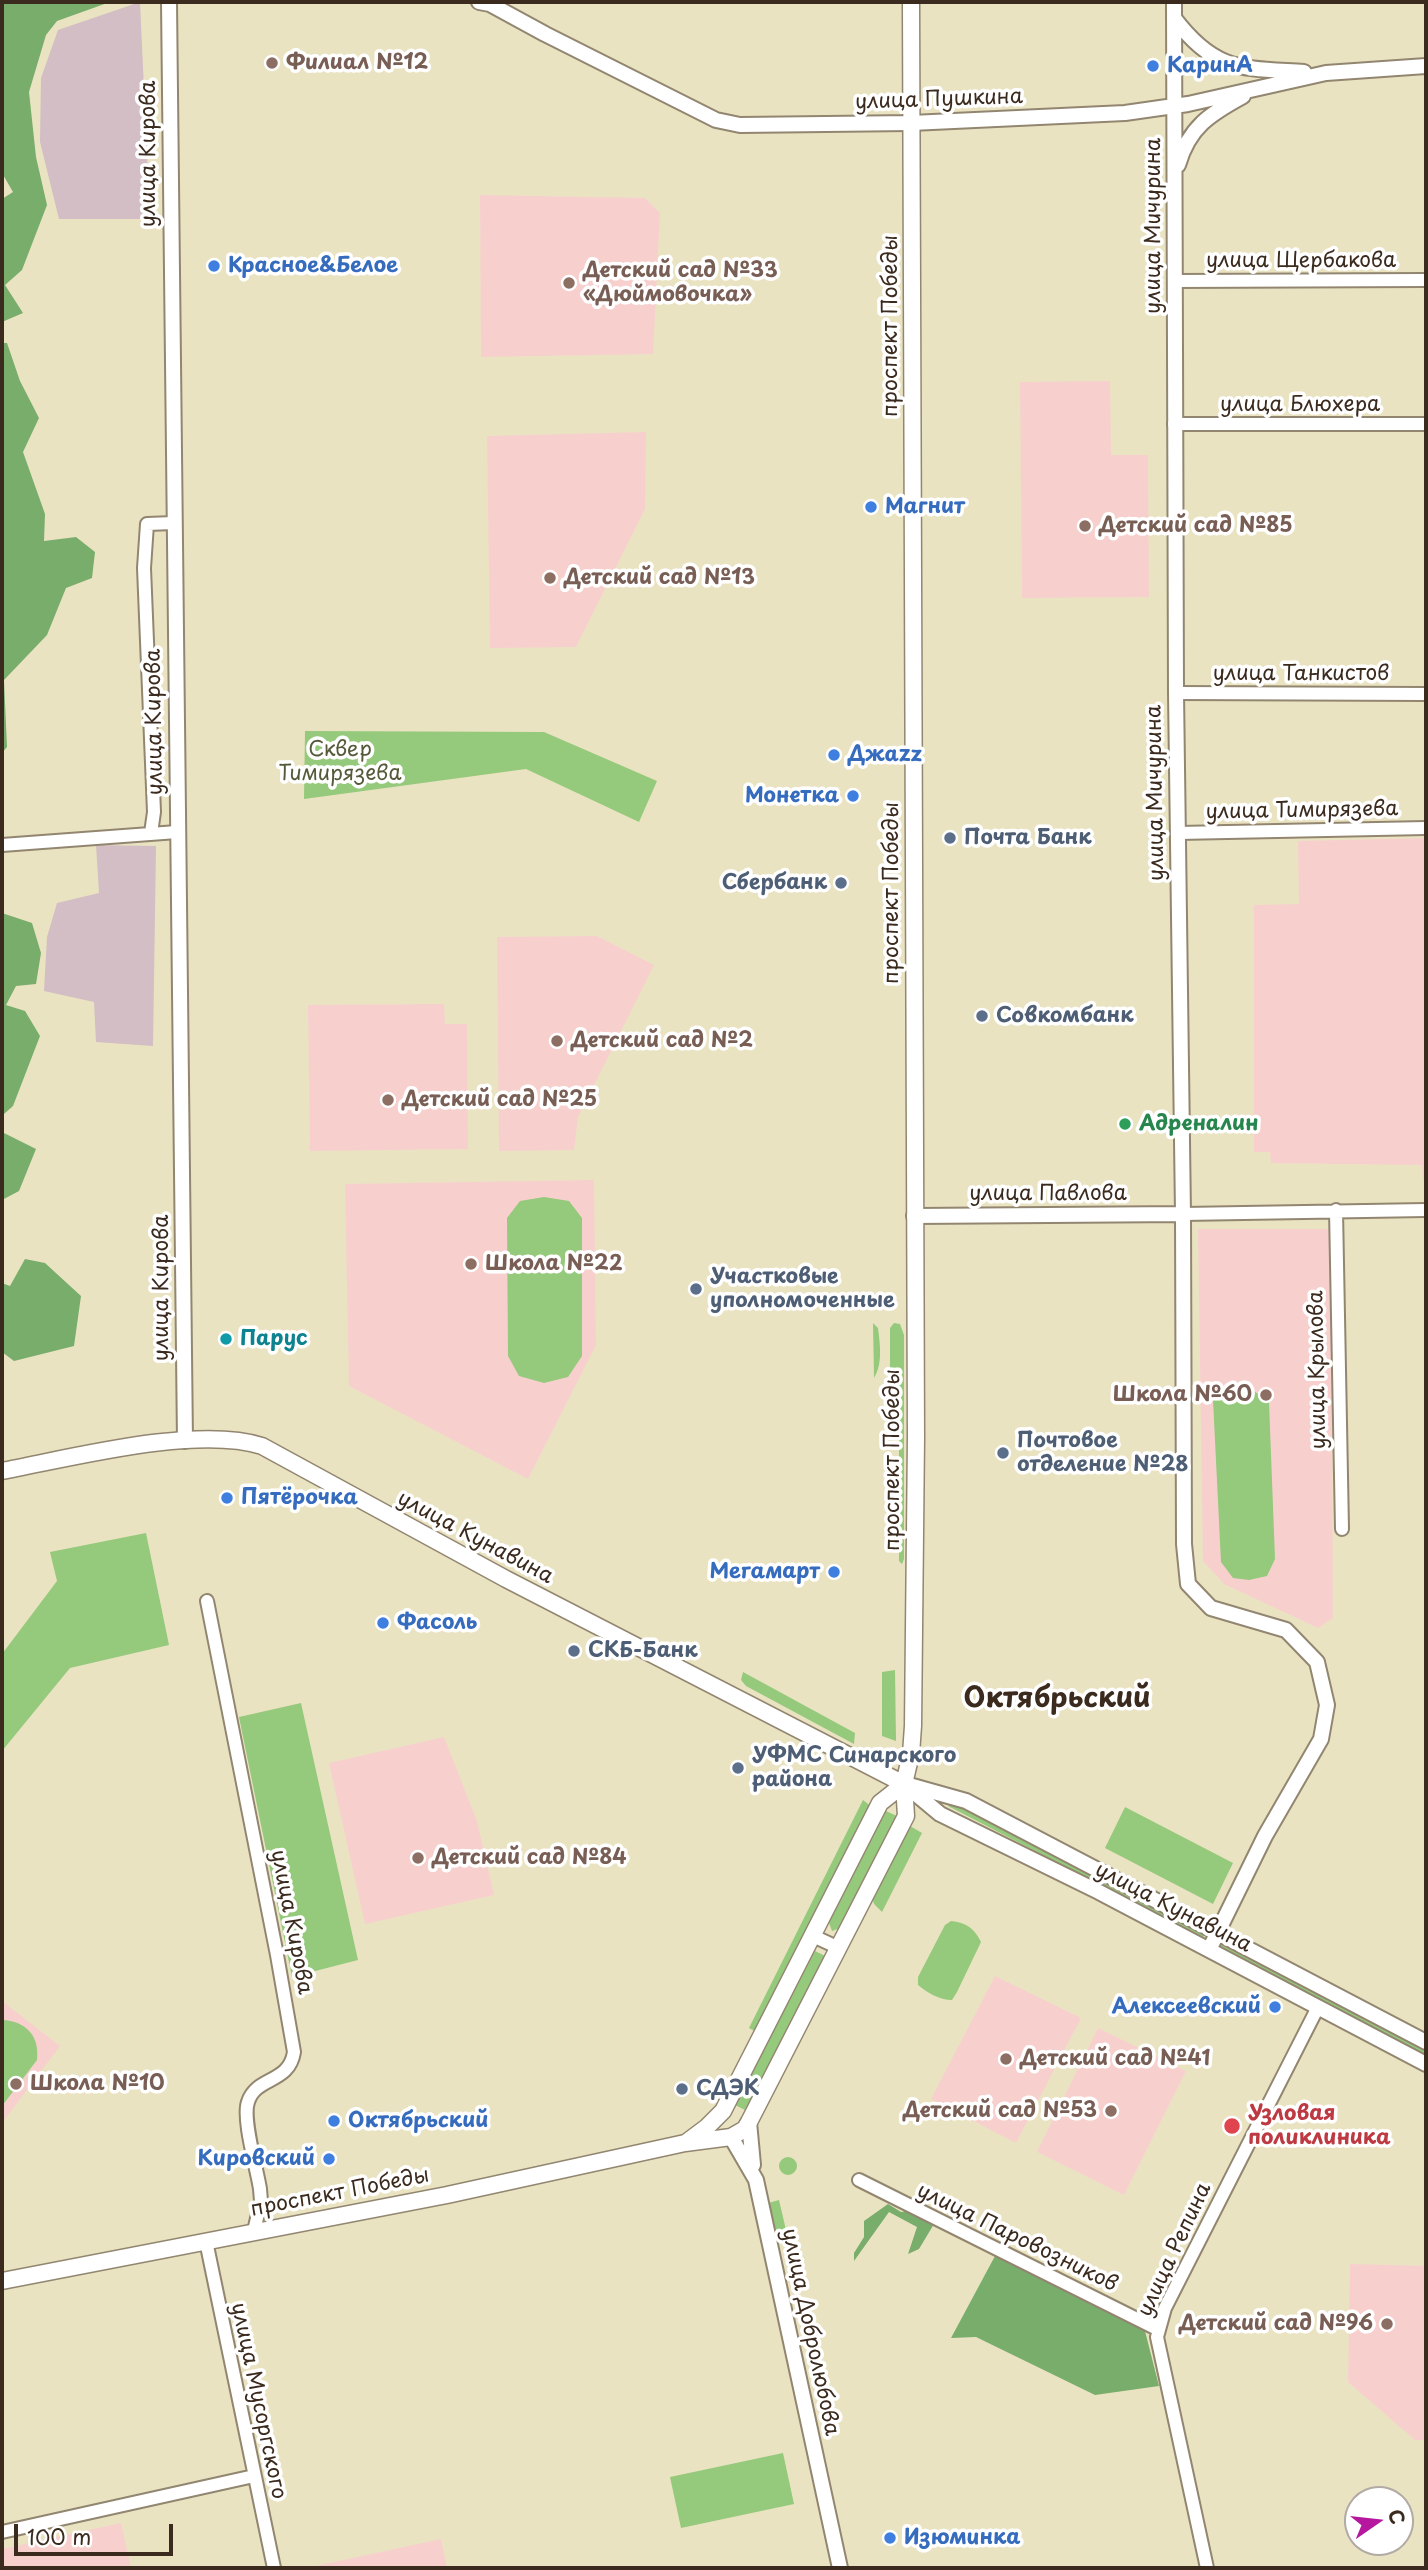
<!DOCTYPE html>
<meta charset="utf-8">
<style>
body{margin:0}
#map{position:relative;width:1428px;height:2570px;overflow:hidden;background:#eae3c2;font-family:"Playpen Sans",sans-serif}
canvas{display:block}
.frame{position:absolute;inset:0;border:4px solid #3b2a1e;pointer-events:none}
.north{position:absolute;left:1344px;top:2486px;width:70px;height:70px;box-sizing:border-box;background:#fff;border:2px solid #b1aaa5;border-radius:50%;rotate:76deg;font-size:19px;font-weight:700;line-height:28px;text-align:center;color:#3b2a1e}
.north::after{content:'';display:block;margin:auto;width:24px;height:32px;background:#b5179e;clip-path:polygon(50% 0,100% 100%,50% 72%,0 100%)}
.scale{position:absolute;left:14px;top:2524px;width:159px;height:32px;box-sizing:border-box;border:4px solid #3b2a1e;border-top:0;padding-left:9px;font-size:21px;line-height:24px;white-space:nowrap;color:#3b2a1e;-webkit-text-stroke:5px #fff;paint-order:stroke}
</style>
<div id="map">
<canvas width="1428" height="2570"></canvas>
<div class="frame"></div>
<div class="north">С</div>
<div class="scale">100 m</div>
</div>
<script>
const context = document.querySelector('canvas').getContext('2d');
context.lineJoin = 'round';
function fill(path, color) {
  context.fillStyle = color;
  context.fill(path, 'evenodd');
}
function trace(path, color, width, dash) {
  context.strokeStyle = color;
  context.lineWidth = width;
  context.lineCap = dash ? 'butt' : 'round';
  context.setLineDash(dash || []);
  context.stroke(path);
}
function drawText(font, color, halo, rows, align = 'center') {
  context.font = font + ' "Playpen Sans",sans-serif';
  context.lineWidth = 7;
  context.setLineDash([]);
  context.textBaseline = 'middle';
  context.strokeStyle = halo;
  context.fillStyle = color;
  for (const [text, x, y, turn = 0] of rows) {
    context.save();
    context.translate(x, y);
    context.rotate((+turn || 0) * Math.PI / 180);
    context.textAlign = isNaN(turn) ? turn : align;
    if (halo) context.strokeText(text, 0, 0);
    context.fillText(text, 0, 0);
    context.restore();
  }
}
fill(new Path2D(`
 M480 195 645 198 660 213 653 354 481 357Z
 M1110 381 1111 455H1148L1149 597 1022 598 1020 382Z
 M646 432 645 509 576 647 490 648 487 436Z
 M1426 838V1181H1423L1422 1165 1271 1163 1270 1152H1254V905L1299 904 1298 841Z
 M597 936 654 965 578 1117 574 1150 499 1151 497 937Z
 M444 1004 445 1024H467L468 1149 310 1151 308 1005Z
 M594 1180 596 1345 528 1479 349 1386 345 1184Z
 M1198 1229H1331L1333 1618 1318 1628 1224 1584 1203 1561Z
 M444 1737 477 1821 494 1895 365 1924 329 1763Z
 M995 1976 1081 2018 1016 2143 931 2099Z
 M2 2001 60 2046 2 2123Z
 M1098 2028 1186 2071 1124 2195 1037 2152Z
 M1350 2264 1426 2266V2440H1415L1348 2382Z
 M121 2523 131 2568H2V2549Z
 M441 2539 447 2568H306Z`), '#f7d0ce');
fill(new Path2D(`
 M140 2 150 219H59L40 142 41 78 58 30Z
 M96 845 156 846 153 1046 96 1042 94 1002 44 991 47 937 57 903 99 893Z`), '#d2bec4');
fill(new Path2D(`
 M305 731 544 732 657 781 639 822 526 769 304 799Z
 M544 1197 569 1201 582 1218V1356L568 1377 544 1383 519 1376 508 1356 507 1218 520 1201Z
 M873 1323 878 1328C880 1344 883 1364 874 1378Z
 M894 1323 900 1324 904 1335V1559L902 1564 899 1561V1440L890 1439V1328Z
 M1250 1388 1269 1402 1275 1559 1267 1576 1249 1580 1233 1578 1221 1562 1213 1400 1228 1389Z
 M146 1533 169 1645 70 1668 2 1751V1654L57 1581 50 1552Z
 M895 1670 896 1741 882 1736V1672Z
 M743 1672 855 1733 854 1744 746 1686 741 1680Z
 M301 1703 358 1960 292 1977 239 1717Z
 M863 1800 872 1807 758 2033 749 2028Z
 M950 1801 1204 1932 1205 1936 1202 1937 948 1806Z
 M1125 1807 1233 1863 1213 1904 1105 1848Z
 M886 1811 897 1816 840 1928 832 1931 829 1923Z
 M910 1826 922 1833 882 1912 874 1904 872 1897Z
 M951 1921C966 1922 975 1929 981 1942L957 1992 952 2000C939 2000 928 1993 918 1985V1977L945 1925Z
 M1222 1942 1426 2050V2056L1220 1946Z
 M815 1951 825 1956 745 2110 735 2105Z
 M2 2020C26 2021 40 2036 37 2060L2 2106Z
 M779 2166a9 9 0 1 1 18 0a9 9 0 1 1-18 0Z
 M779 2200 786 2230H777L774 2227 768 2203Z
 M783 2453 794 2504 681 2528 670 2477Z`), '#95c97b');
fill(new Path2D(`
 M2 2H110L57 21 46 35 29 92 36 157 47 205 22 270 5 285 23 313 2 322V199L13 192 2 173Z
 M2 343H7L20 381 39 418 23 452 45 514 44 541 76 537 95 552 92 578 66 588 47 635 4 680 7 747 2 753Z
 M2 913 32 923 41 953 36 984 16 986 6 1005 25 1011 40 1036 13 1106 4 1114 2 1113Z
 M4 1133 36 1149 19 1191 2 1200Z
 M25 1259 45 1263 81 1296 74 1346 14 1361 2 1352V1283L10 1286Z
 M888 2204 901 2212 908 2211 934 2224 919 2249 908 2254 917 2227 889 2212 854 2261V2253L864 2237V2221Z
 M995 2256 1145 2331 1159 2386 1095 2395 976 2337 951 2338Z`), '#78ad6b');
const minor = new Path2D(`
 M1175 281 1426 280
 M1174 424H1426
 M1176 693 1426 694
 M151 833 154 812 144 568 147 524 174 523
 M1178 833 1426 828
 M2 845 177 832
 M1336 1210 1342 1529
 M1183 1214 1426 1210
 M207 1601 277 1955 294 2052C289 2084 256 2076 248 2102 242 2119 257 2169 260 2189L261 2201 254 2231
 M813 1936 839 1948
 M859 2180 1159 2330
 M206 2241 274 2568
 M2 2532 254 2476
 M1207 2568 1157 2337 1165 2308 1318 2007`);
const tertiary = new Path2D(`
 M169 2 185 1441
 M479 2 490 4 545 34 716 120 740 125 911 123 1125 113 1188 104 1326 73 1426 66
 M1174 2 1176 693 1183 1214 1184 1544 1188 1584 1211 1608 1286 1630 1317 1662 1327 1705 1321 1739 1265 1836 1209 1950
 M1174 18C1215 72 1241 68 1304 72
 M1178 165C1189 127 1210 114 1243 96
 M914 1216 1183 1214
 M904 1784 940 1814 1099 1892 1426 2064
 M909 1785 966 1801 1426 2042
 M749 2122 753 2165
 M731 2137 756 2180 840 2568`);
const secondary = new Path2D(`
 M2 1471C71 1458 197 1425 262 1446L506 1579 904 1784
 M687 2142 707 2127 723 2111 880 1803 904 1784
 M2 2281 447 2195 685 2143 731 2137 745 2129 749 2122 906 1816 904 1784 911 1754 913 1726 916 1437 911 2`);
trace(minor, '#928670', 16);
trace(tertiary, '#928670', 18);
trace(secondary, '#928670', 19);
trace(minor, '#fff', 12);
trace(tertiary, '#fff', 14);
trace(secondary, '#fff', 16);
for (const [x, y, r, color] of [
 [272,63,7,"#8d6e63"],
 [1153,66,7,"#3f7fe0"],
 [214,266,7,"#3f7fe0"],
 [569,283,7,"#8d6e63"],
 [871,507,7,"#3f7fe0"],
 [1085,526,7,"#8d6e63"],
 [550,578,7,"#8d6e63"],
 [834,755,7,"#3f7fe0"],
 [853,796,7,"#3f7fe0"],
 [950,838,7,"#5c6f8a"],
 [841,883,7,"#5c6f8a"],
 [982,1016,7,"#5c6f8a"],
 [557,1041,7,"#8d6e63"],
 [388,1100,7,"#8d6e63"],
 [1125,1124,7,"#2e9e5b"],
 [471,1264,7,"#8d6e63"],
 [696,1289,7,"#5c6f8a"],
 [226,1339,7,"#0f9aa8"],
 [1266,1395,7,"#8d6e63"],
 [1003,1453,7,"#5c6f8a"],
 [227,1498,7,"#3f7fe0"],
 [834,1572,7,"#3f7fe0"],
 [383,1623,7,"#3f7fe0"],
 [574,1651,7,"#5c6f8a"],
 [738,1768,7,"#5c6f8a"],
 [418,1858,7,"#8d6e63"],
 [1275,2007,7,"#3f7fe0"],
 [1006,2059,7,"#8d6e63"],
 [16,2084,7,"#8d6e63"],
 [682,2089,7,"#5c6f8a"],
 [1111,2111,7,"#8d6e63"],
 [334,2121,7,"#3f7fe0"],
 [1232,2126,9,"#e0444e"],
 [329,2159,7,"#3f7fe0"],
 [1387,2324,7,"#8d6e63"],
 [890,2538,7,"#3f7fe0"]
]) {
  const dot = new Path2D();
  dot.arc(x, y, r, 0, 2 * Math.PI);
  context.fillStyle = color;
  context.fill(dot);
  trace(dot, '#fff', 2.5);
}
drawText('bold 21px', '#785e54', '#fff', [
 ["Филиал №12",286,63],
 ["Детский сад №33",583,271],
 ["«Дюймовочка»",583,295],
 ["Детский сад №85",1099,526],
 ["Детский сад №13",564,578],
 ["Детский сад №2",571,1041],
 ["Детский сад №25",402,1100],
 ["Школа №22",485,1264],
 ["Школа №60",1252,1395,"right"],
 ["Детский сад №84",432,1858],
 ["Детский сад №41",1020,2059],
 ["Школа №10",30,2084],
 ["Детский сад №53",1097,2111,"right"],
 ["Детский сад №96",1373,2324,"right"]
], 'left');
drawText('bold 21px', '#366cbe', '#fff', [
 ["КаринА",1167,66],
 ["Красное&Белое",228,266],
 ["Магнит",885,507],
 ["Джаzz",848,755],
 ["Монетка",839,796,"right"],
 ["Пятёрочка",241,1498],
 ["Мегамарт",820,1572,"right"],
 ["Фасоль",397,1623],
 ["Алексеевский",1261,2007,"right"],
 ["Октябрьский",348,2121],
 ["Кировский",315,2159,"right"],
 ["Изюминка",904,2538]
], 'left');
drawText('21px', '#3b2a1e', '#fff', [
 ["улица Пушкина",939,100,-2],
 ["улица Кирова",149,154,-90],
 ["улица Мичурина",1154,226,-90],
 ["улица Щербакова",1301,261],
 ["проспект Победы",891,326,-90],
 ["улица Блюхера",1300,405],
 ["улица Танкистов",1301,674],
 ["улица Кирова",155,722,-91],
 ["улица Мичурина",1156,793,-91],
 ["улица Тимирязева",1302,811,-1],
 ["проспект Победы",892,893,-90],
 ["улица Павлова",1048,1194],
 ["улица Кирова",162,1288,-90],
 ["улица Крылова",1318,1370,-91],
 ["проспект Победы",893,1460,-90],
 ["улица Кунавина",475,1538,28],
 ["улица Кунавина",1173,1908,27],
 ["улица Кирова",291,1922,79],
 ["проспект Победы",340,2193,-11],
 ["улица Паровозников",1017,2238,26],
 ["улица Репина",1175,2250,-65],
 ["улица Добролюбова",810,2332,78],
 ["улица Мусоргского",258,2401,78]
]);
drawText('21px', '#565a3a', '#fff', [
 ["Сквер",340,750],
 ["Тимирязева",340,774]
]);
drawText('bold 21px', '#4e5e75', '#fff', [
 ["Почта Банк",964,838],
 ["Сбербанк",827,883,"right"],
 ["Совкомбанк",996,1016],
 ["Участковые",710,1277],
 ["уполномоченные",710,1301],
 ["Почтовое",1017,1441],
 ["отделение №28",1017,1465],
 ["СКБ-Банк",588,1651],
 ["УФМС Синарского",752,1756],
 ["района",752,1780],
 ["СДЭК",696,2089]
], 'left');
drawText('bold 21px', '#27864d', '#fff', [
 ["Адреналин",1139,1124]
], 'left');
drawText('bold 21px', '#0d838f', '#fff', [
 ["Парус",240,1339]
], 'left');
drawText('bold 21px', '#be3a42', '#fff', [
 ["Узловая",1248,2114],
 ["поликлиника",1248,2138]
], 'left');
drawText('bold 28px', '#3b2a1e', '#fff', [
 ["Октябрьский",1057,1699]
]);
</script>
